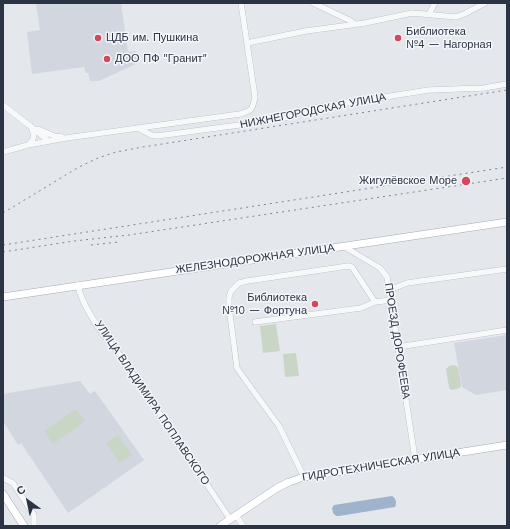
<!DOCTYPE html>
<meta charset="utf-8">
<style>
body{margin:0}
#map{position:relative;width:510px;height:529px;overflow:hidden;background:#e4e7ec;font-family:"Work Sans",sans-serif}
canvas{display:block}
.frame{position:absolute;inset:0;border:4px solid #2b3445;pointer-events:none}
.north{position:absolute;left:8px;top:481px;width:40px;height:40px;-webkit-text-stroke:3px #f4f6f9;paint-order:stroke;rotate:327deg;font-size:11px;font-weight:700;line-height:16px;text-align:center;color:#2b3445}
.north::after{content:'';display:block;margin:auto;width:14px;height:18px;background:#2b3445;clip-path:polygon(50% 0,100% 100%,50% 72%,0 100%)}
</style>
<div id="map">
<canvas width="510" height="529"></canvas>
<div class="frame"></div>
<div class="north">С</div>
</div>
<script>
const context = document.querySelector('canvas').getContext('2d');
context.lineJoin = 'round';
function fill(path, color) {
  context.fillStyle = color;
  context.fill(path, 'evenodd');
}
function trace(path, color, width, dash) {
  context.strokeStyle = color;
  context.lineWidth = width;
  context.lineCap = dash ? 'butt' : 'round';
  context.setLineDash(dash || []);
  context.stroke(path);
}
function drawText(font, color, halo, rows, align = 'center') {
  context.font = font + ' "Work Sans",sans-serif';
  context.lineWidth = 3;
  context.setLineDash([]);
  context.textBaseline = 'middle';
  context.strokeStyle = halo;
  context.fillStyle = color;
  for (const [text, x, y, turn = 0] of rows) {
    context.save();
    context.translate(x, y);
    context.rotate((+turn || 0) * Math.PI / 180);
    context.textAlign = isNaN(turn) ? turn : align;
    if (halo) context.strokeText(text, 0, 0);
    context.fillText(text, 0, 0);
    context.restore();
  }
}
fill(new Path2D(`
 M36 3H121L128 52 136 51 138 63 99 81H90L88 73H86L84 67 32 74 27 32 40 30Z
 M507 335V390L476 395 462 387 454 343Z
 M80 381 90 394 95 391 144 460 68 513 21 443 18 445 3 421V394Z`), '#d2d6de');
fill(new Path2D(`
 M276 324 280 351 263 353 260 326Z
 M296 353 299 376 285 377 283 354Z
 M454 365 458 367 461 385 460 388 452 390 450 389 449 387 446 369 449 366Z
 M76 409 85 421 53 444 44 431Z
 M118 435 132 455 120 463 106 443Z`), '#c9d6c5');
fill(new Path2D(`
 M392 496C396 498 397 503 395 507L339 516H336L333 513 332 508 334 505Z`), '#9fb4cc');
const minor = new Path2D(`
 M313 3 349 20 355 24
 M429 14 435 3
 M247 43 306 31 365 23 412 13 456 17 464 14 485 3
 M3 105 30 126 49 141
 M138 128 151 135 157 136 239 125 285 118 314 108 429 90 484 88 507 84
 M38 129 54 136 62 137
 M28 145C36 138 34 135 31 126
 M3 152 28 145 66 138 240 114C253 110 252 110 255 97L241 3
 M343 246 380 268 387 277 398 347 415 459
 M78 285C82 309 108 341 123 359L230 519
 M389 290 407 283 507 269
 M255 322 361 308 375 302 391 300
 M398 347 507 330
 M304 477 279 426 249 385 237 368 229 307V297L231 291 239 283 247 281 348 266 352 267 375 302
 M3 478 13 483 34 515V526
 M236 515 243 526`);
const major = new Path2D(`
 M3 297 507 222
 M3 494 24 526
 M220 526 277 488 289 482 304 477 507 445`);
trace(minor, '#a9aeb7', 6);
trace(major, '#a3abb8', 8);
trace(minor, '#f7f8fa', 5.5);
trace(major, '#fff', 7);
trace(new Path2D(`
 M3 213 79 167 98 158 116 152 143 147 507 90
 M3 245 507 167
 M91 245 119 242
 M3 252 74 241 129 235 507 178`), '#7d8696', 1, [2, 4]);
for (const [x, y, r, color] of [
 [98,38,4,"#d1495b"],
 [398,38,4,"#d1495b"],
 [107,59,4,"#d1495b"],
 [466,181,5,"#d1495b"],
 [315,304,4,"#d1495b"]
]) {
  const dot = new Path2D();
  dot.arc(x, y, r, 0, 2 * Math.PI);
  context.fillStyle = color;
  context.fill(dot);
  trace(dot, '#f4f6f9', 1.5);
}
drawText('11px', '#2b3445', '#f4f6f9', [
 ["Библиотека",406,32],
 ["№4 — Нагорная",406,45],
 ["ЦДБ им. Пушкина",106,38],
 ["ДОО ПФ \"Гранит\"",115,59],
 ["Жигулёвское Море",457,181,"right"],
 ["Библиотека",307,298,"right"],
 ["№10 — Фортуна",307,311,"right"]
], 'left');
drawText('11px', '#2b3445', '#f4f6f9', [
 ["НИЖНЕГОРОДСКАЯ УЛИЦА",313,111,-11],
 ["ЖЕЛЕЗНОДОРОЖНАЯ УЛИЦА",255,259,-8],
 ["ПРОЕЗД ДОРОФЕЕВА",397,341,81],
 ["УЛИЦА ВЛАДИМИРА ПОПЛАВСКОГО",152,403,56],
 ["ГИДРОТЕХНИЧЕСКАЯ УЛИЦА",381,465,-9]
]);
</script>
